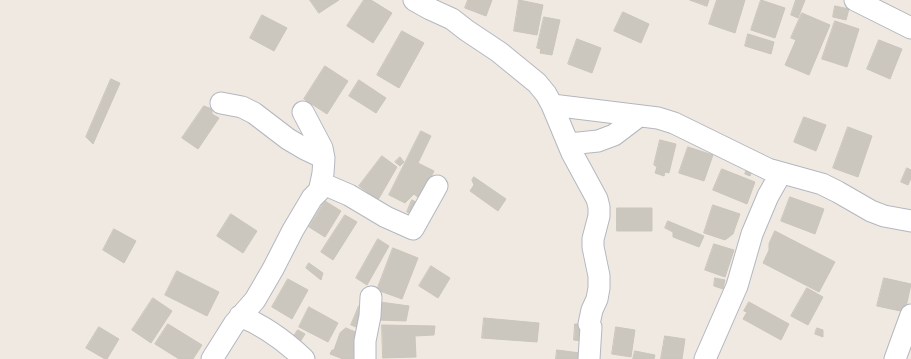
<!DOCTYPE html>
<style>
body{margin:0}
canvas{display:block;background:#efe9e1}
</style>
<canvas width="911" height="359"></canvas>
<script>
const context = document.querySelector('canvas').getContext('2d');
context.lineJoin = 'round';
function fill(path, color) {
  context.fillStyle = color;
  context.fill(path, 'evenodd');
}
function trace(path, color, width, dash) {
  context.strokeStyle = color;
  context.lineWidth = width;
  context.lineCap = dash ? 'butt' : 'round';
  context.setLineDash(dash || []);
  context.stroke(path);
}
const building = new Path2D(`
 M310 0H339L319 13Z
 M364 0H371L392 13 373 43 347 26Z
 M468 0H492L486 16 465 8Z
 M519 0 543 5 537 35 514 31Z
 M690 0H709L707 6Z
 M717 0H745L735 33 709 24Z
 M761 0 785 8 775 38 751 30Z
 M796 0H805L798 18 791 15Z
 M835 6 849 9 846 20 833 17Z
 M623 12 649 24 641 43 614 31Z
 M802 13 830 25 809 75 785 65 796 40 791 38Z
 M262 15 287 28 274 51 250 38Z
 M544 17 560 20 552 55 540 53 541 49 537 48Z
 M835 21 859 29 847 67 822 59Z
 M402 31 424 43 399 88 377 75Z
 M748 34 774 42 771 54 745 46Z
 M577 39 601 48 592 73 568 64Z
 M879 40 902 49 890 79 867 69Z
 M325 66 348 81 327 114 304 99Z
 M111 79 120 83 93 144 86 137Z
 M359 80 386 98 376 113 349 96Z
 M204 106 212 109V114L219 118 198 149 182 138Z
 M804 117 826 125 816 151 794 142Z
 M848 127 872 136 858 177 833 168Z
 M421 131 431 136 418 163 434 171 420 199 414 194 405 203 389 195Z
 M660 140 676 144 669 173 665 172 664 176 655 173 657 167 654 165Z
 M688 147 713 155 704 181 679 173Z
 M382 156 397 167 378 200 359 186Z
 M400 157 404 162 400 166 395 162Z
 M907 168 911 170V178L908 185 901 182Z
 M722 169 755 182 747 204 713 190Z
 M747 169 752 171 750 176 745 174Z
 M474 177 506 199 498 211 470 191 474 185 472 180Z
 M790 197 824 209 815 234 781 221Z
 M412 200 418 203 412 214 407 212Z
 M325 201 341 211 325 237 309 227Z
 M713 205 740 214 733 234 725 240 704 233Z
 M617 208H652V231H617Z
 M231 214 257 231 243 253 217 236Z
 M345 215 357 222 333 260 321 252Z
 M668 221 704 236 699 247 673 237V232L665 228Z
 M114 229 136 241 124 263 103 250Z
 M775 231 835 262 819 292 763 263 769 250V244Z
 M378 239 389 246 367 285 356 278Z
 M714 244 734 250 725 277 705 270Z
 M393 248 418 258 402 299 377 290Z
 M309 263 323 273 321 280 306 268Z
 M431 266 450 278 438 298 419 286Z
 M177 271 219 292 207 316 165 295Z
 M715 278 725 280 723 289 714 286Z
 M884 278 911 284 905 312 877 306Z
 M288 279 308 290 292 319 272 307Z
 M807 288 823 297 808 325 791 316Z
 M153 298 172 311 151 343 132 330Z
 M380 302 409 306 406 321 378 320Z
 M749 302 789 324 781 340 743 319 747 312 744 311Z
 M359 306 369 310 361 329 351 325Z
 M309 307 338 323 328 342 299 327Z
 M484 318 539 323 537 342 482 338Z
 M168 324 202 345 193 359H179L155 344Z
 M575 324H582L581 341 574 340Z
 M382 325 435 326 434 335 415 336 416 357 383 358Z
 M99 327 119 339 107 359H105L86 348Z
 M616 327 635 330 631 357 612 354Z
 M346 328 363 335 353 359H343L330 354 332 350H334L340 333Z
 M817 328 823 330V337L815 334Z
 M298 330 305 334 300 342 293 337Z
 M665 336 685 339 682 359H661Z
 M557 350 580 353 579 359H556Z
 M635 351 655 355 654 359H633Z`);
fill(building, '#cbc7bf');
trace(building, '#cbc5ba', 1);
const minor = new Path2D(`
 M414 0 430 9 452 19 466 30 499 52 537 83 546 94 552 105 572 153 597 199 599 207V216L593 239V247L599 276V288L597 299 592 310 589 324 591 327 589 359
 M855 0 911 28
 M221 103 242 107 254 113 288 139 305 149 324 158
 M552 105 658 118 674 123 768 169 822 184 838 192 871 211 884 216 911 221
 M569 144 598 141 614 135 639 116
 M321 183 349 195 386 217 413 229 437 186
 M240 316C265 326 284 340 304 359
 M212 359 234 324 255 300 273 269 293 230 312 198 319 191 321 183 323 173 324 158 322 148 303 112
 M365 359V341L370 316 371 297
 M705 359 737 286 752 234 768 196 781 173
 M895 359 911 315`);
trace(minor, '#b4b7c1', 23);
trace(minor, '#fff', 21);
</script>
